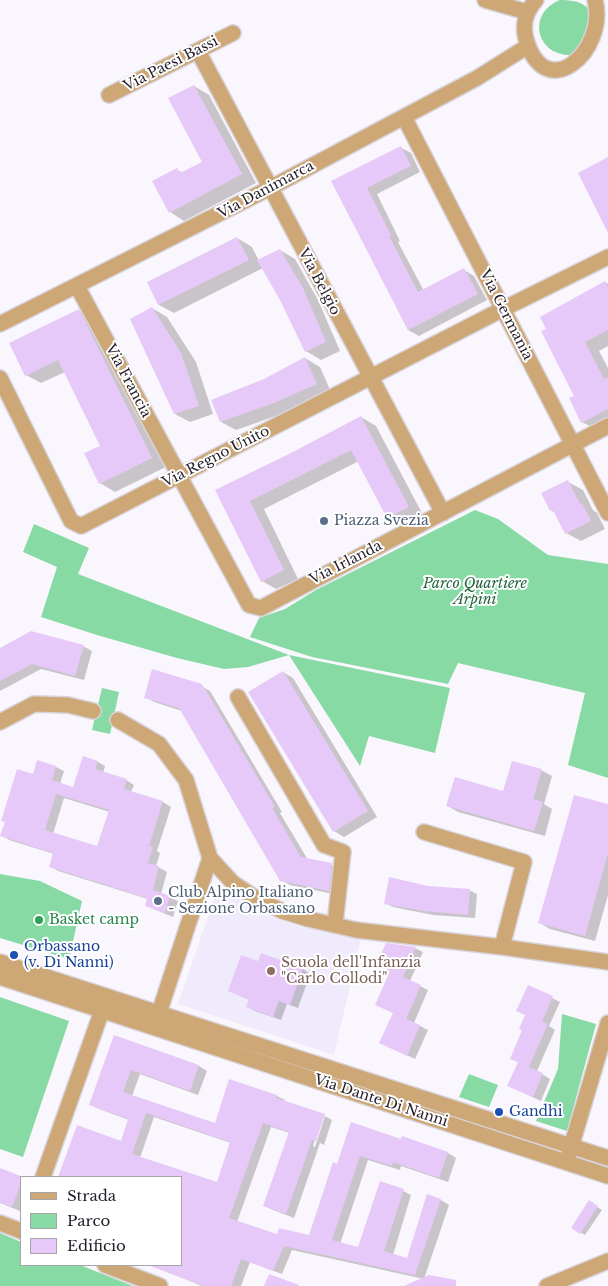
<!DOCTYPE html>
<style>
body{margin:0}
#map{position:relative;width:608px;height:1286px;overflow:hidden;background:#faf6fd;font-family:"Libre Baskerville",serif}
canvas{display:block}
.legend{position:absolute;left:20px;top:1176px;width:162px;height:90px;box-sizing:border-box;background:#fff;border:1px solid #a8a5aa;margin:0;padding:6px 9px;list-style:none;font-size:15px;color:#251e2a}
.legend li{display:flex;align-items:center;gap:10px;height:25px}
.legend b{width:25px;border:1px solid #a8a5aa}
</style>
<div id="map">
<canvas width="608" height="1286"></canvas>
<ul class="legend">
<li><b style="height:6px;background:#cda876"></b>Strada</li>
<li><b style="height:14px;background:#87daa4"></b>Parco</li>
<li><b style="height:14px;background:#e6c9f8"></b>Edificio</li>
</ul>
</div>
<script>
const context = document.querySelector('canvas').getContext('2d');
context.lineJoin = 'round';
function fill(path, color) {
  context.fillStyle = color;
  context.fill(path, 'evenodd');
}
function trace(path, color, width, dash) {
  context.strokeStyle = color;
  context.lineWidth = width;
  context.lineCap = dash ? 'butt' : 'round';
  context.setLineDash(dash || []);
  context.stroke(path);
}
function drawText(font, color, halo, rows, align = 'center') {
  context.font = font + ' "Libre Baskerville",serif';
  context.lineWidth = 4;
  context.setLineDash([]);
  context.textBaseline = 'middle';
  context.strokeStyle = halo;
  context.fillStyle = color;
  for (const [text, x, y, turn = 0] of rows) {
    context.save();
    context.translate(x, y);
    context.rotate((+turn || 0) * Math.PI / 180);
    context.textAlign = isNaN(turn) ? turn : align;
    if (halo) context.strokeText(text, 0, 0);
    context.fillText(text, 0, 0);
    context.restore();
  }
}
fill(new Path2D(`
 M226 890 265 915 300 927 361 939 334 1055 178 1004 216 893Z`), '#f0ebfc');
fill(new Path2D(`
 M560 0C577 0 588 3 595 19L574 55C537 58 525 14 560 0Z
 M475 510 498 519 548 555 608 564V778L568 765 585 693 458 663 448 684 312 657 250 637 259 618 285 609 316 590Z
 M34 524 89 548 78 574 289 655 450 688 435 753 369 736 360 766 289 655 248 667 224 669 177 658 97 635 41 617 57 567 23 552Z
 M102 688 119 692 110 734 92 730Z
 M0 874 40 881 82 901 69 959 0 938Z
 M0 997 69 1021 23 1157 0 1149Z
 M562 1014 596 1024 567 1131 536 1121 558 1069Z
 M469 1074 498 1085 489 1107 459 1097Z
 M0 1233 21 1242V1265H80L133 1286H0Z`), '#87daa4');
fill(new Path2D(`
 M194 86 209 95 256 183 184 221 170 212 177 170 183 173 204 162Z
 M400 147 411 153 420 172 377 194 400 241 398 242 424 291 464 270 474 276 487 300 419 336 408 330 333 181Z
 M237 238 252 247 259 261 280 250 295 259 318 300 340 351 321 360 306 351 281 299 263 268 174 313 159 305 148 283Z
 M605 282 608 284V346L599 351 608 368V425L597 430 582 422 575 396 548 329Z
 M152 308 167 317 196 362 213 414 190 422 175 414Z
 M79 311 94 319 166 467 115 492 100 483 101 446 65 372 41 383 26 375Z
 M305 358 320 367 331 392 290 411 236 430 221 422 264 380Z
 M361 417 376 426 423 515 403 526 388 517 359 461 264 509 298 579 276 589 262 581 217 490 293 453Z
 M568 482 583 490 593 510 597 513 605 529 581 541 566 533 557 514 551 510Z
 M83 646 92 651 84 680 41 669 0 691V649Z
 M283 672 293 678 377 817 344 837 334 831Z
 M201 686 210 691 282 812 280 813 308 860 332 865 341 870 338 895 290 885 281 880 182 711 154 702 145 697Z
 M84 757 98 762 105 766 103 773 126 780 134 785 131 792 163 802 171 807 157 851 160 853 156 866 167 872 161 894 178 901 173 917 146 906 148 899 58 871 50 866 54 854 9 840 2 835 6 822 2 820 33 776 38 761 56 767 64 771 60 784 74 788ZM64 798 110 812 98 848 53 834Z
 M541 770 552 776 544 804 552 809 545 836 458 812 448 806 504 792Z
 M608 805V895L595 941 550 929 540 923Z
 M469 890 477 894 475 918 433 915 393 907 385 903Z
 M415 948 423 952 410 981 428 990 414 1023 428 1030 415 1059 389 1047 394 1013 391 972 386 969Z
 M262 954 303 969 310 974 298 1008 287 1004 281 1020 255 1011 247 1006 250 1000 229 991 258 963Z
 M528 986 560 1002 549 1026 555 1030 537 1071 550 1079 541 1101 509 1086 519 1063 512 1059 524 1030Z
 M115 1037 199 1066 207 1071 198 1095 140 1074 132 1096 216 1124 277 1096 285 1100 284 1102 323 1115 313 1146 315 1147 325 1116 332 1120 324 1145 320 1143 294 1218 273 1210 265 1206 290 1133 271 1127 237 1222 278 1236 309 1237 338 1165 352 1124 402 1140 403 1138 448 1153 456 1158 448 1182 401 1166 400 1170 368 1160 340 1244 359 1248 403 1191 411 1195 393 1255 408 1260 428 1196 441 1200 449 1205 424 1279 292 1250 282 1274 250 1262 241 1286H202L150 1265H181V1177H60L77 1127 122 1143 129 1120 99 1109 91 1105ZM154 1117 231 1143 217 1184 140 1158Z
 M0 1169 21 1178V1206L20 1211 0 1203Z
 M589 1202 602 1210 585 1235 572 1228Z`), '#0003');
fill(new Path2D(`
 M194 85 242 174 169 213 152 181 177 168 180 173 202 162 168 98Z
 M401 146 411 166 367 188 391 235 389 236 418 292 464 268 478 294 408 330 331 181Z
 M608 157V233L578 173Z
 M237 237 249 260 158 305 147 282Z
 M280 249 304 290 326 342 305 352 280 300 257 260Z
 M605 281 608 287V330L585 342 604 379 608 377V409L581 423 569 398 574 396 541 331 546 329 540 317Z
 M152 307 181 353 199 406 174 414 130 319Z
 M79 309 152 458 99 484 84 453 100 446 58 360 25 376 9 343Z
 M305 357 317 384 274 403 220 422 211 400 264 379Z
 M361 416 409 507 387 518 351 450 250 501 284 570 261 582 215 490 293 452Z
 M568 480 580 504 582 503 591 521 565 534 553 510 550 511 541 493Z
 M31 631 84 645 75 676 32 664 0 681V648Z
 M152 669 202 684 275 807 272 808 301 857 332 863 329 891 280 881 179 708 144 698Z
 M283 671 368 811 333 832 248 692Z
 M83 756 98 761 95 769 127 779 124 789 163 801 149 846 153 847 148 863 159 866 153 890 170 896 165 913 145 906 147 898 49 867 53 853 0 836 5 822 1 821 17 769 33 774 37 760 56 766 52 780 73 787ZM56 794 109 810 97 846 45 830Z
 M512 761 542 769 533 799 543 802 534 831 446 806 455 777 503 791Z
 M574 795 608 804V853L585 936 538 923Z
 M389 877 428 886 470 889 468 915 424 911 384 904Z
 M386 943 416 947 403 977 421 985 406 1019 420 1025 407 1056 379 1043 393 1013 375 1005 390 971 376 965Z
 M261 953 303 968 290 1005 279 1001 273 1017 246 1007 249 999 228 991 241 955 258 961Z
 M528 985 553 996 542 1022 548 1024 529 1067 543 1073 533 1097 507 1086 518 1062 510 1059 522 1030 519 1029 525 1015 516 1011Z
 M114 1035 199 1065 190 1091 131 1070 123 1092 215 1123 229 1079 277 1095 276 1098 325 1114 316 1141 312 1140 286 1214 263 1206 289 1132 263 1123 229 1218 277 1234 279 1228 309 1235 333 1162 337 1164 351 1122 401 1139 402 1136 448 1152 439 1178 393 1162 392 1166 360 1156 332 1240 358 1247 380 1181 404 1189 384 1251 407 1258 427 1194 441 1199 415 1275 284 1246 273 1271 241 1259 231 1286H204L150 1266 181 1265V1177H58L77 1125 121 1141 128 1119 89 1105ZM146 1113 230 1142 217 1182 132 1154Z
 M0 1168 23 1177H21V1183L12 1207 0 1203Z
 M589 1200 598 1206 580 1234 571 1228Z
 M269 1274 299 1285 298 1286H264Z
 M429 1275 456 1280V1286H404Z`), '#e6c9f8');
const minor = new Path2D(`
 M485 0 527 12
 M536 0C526 11 522 25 526 39 545 106 608 51 595 0
 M198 51 443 513
 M109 95 233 33
 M404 117 608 513
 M77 286 249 605 261 608 608 426
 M0 324 270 188 477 78 528 46
 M0 378 71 521 81 526 503 309 608 257
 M238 697 324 845 343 852 335 924
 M118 720 159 744 186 780 210 858 233 883 257 899 282 911 308 919 356 930 502 947 608 962
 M0 722 34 704 68 705 93 711
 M424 832 524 862 502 947
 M0 962 608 1158
 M0 977 608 1176
 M156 1022 210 858
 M569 1154 608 1023
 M43 1177 105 1002
 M0 1223 21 1231
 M105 1265 160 1286
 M547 1286 608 1261`);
trace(minor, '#d8d3db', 18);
trace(minor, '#cda876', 15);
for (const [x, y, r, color] of [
 [324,521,5,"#5c6f8a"],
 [158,901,5,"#5c6f8a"],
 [39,920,5,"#2e9e5b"],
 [14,955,5,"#1a4fb4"],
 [271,971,5,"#8d6e63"],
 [499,1112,5,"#1a4fb4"]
]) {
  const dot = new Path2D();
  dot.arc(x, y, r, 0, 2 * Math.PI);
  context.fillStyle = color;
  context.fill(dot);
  trace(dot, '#fff', 2);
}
drawText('14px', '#251e2a', '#fff', [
 ["Via Paesi Bassi",171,64,-27],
 ["Via Danimarca",266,190,-28],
 ["Via Belgio",319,282,62],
 ["Via Germania",506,315,63],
 ["Via Francia",128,381,62],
 ["Via Regno Unito",216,457,-27],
 ["Via Irlanda",346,563,-27],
 ["Via Dante Di Nanni",381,1101,18]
]);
drawText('14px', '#4e5e75', '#fff', [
 ["Piazza Svezia",334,521],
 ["Club Alpino Italiano",168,893],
 ["- Sezione Orbassano",168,909]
], 'left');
drawText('italic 14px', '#266540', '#fff', [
 ["Parco Quartiere",475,584],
 ["Arpini",475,600]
]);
drawText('14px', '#27864d', '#fff', [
 ["Basket camp",49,920]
], 'left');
drawText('14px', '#164399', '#fff', [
 ["Orbassano",24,947],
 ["(v. Di Nanni)",24,963],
 ["Gandhi",509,1112]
], 'left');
drawText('14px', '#785e54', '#fff', [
 ["Scuola dell'Infanzia",281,963],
 ["\"Carlo Collodi\"",281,979]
], 'left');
</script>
